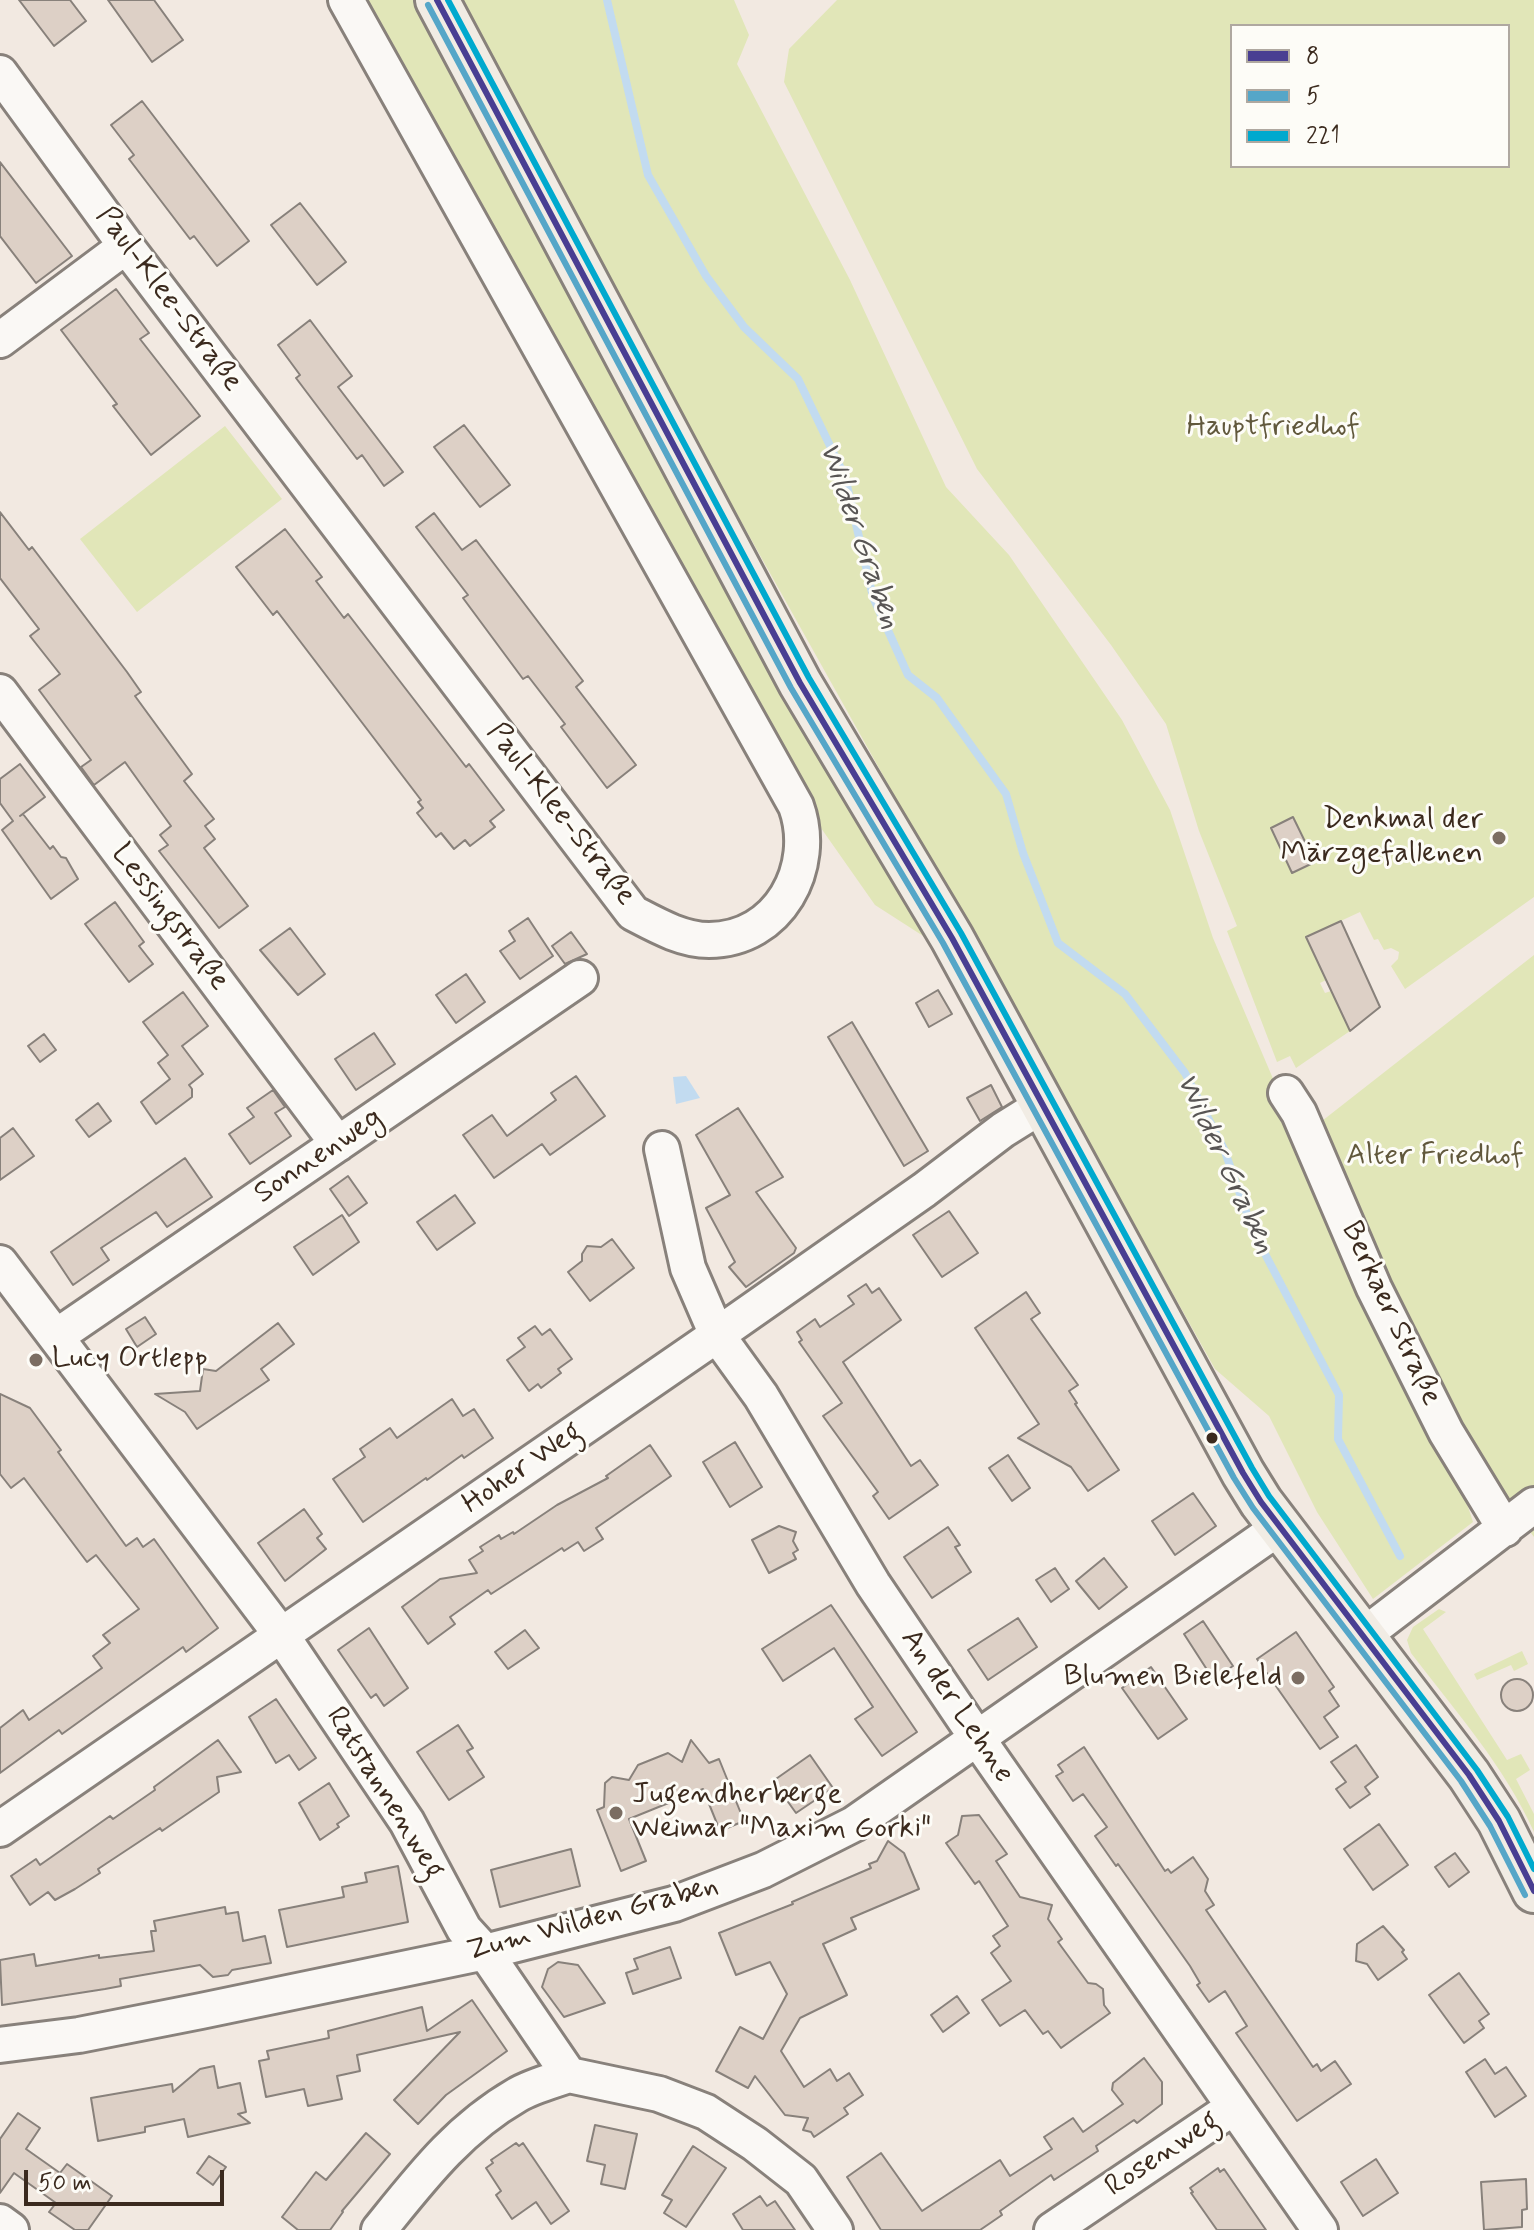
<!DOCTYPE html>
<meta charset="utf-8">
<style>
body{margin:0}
#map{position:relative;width:1534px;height:2230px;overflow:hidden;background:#f2e9e1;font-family:Mynerve,sans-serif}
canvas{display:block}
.legend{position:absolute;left:1230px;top:24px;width:280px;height:144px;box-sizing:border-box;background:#fdfcf7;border:2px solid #afa8a0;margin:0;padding:10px 14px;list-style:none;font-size:24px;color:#3b2a1e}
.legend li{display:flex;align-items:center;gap:16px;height:40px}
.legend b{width:40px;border:2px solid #afa8a0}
.scale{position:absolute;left:24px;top:2170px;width:200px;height:36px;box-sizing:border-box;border:4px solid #3b2a1e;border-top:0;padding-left:10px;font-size:24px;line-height:28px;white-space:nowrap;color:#3b2a1e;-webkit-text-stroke:6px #fdfcf7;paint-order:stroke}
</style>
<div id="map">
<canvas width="1534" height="2230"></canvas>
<ul class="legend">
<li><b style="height:10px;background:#493e92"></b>8</li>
<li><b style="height:10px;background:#55a6c8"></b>5</li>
<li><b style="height:10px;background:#00a9ce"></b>221</li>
</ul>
<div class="scale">50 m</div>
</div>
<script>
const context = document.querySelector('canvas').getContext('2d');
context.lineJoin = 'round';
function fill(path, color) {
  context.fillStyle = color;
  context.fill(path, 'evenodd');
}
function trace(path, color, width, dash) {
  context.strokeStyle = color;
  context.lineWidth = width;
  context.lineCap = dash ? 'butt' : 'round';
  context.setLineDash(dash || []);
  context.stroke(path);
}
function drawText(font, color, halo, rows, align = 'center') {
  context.font = font + ' Mynerve,sans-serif';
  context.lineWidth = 6;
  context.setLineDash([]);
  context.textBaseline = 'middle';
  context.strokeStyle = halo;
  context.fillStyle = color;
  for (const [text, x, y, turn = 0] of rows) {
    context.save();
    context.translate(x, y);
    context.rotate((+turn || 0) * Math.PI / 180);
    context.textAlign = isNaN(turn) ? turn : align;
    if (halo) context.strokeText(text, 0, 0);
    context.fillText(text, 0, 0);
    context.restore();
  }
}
fill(new Path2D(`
 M356 0H420L931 941 875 905 802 801Z
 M460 0H734L749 35 737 64 850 280 946 487 1009 555 1122 720 1170 810 1213 938 1280 1095 1459 1479 1473 1522 1373 1599 1317 1512 1269 1416 1215 1369 629 321Z
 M837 0H1534V897L1405 989 1391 966 1398 959 1399 952 1391 948 1384 950 1378 939 1374 940 1360 912 1306 937 1326 980 1320 983 1325 993 1331 991 1350 1031 1296 1068 1290 1056 1277 1062 1227 931 1237 926 1199 831 1166 724 1111 645 977 469 784 82 789 49ZM1232 26H1508V166H1232Z
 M225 426 282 499 137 612 80 539Z
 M1534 955V1537L1452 1429 1313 1128Z
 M1439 1609 1446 1612 1423 1629 1507 1760 1521 1754 1530 1770 1516 1779 1534 1814V1832C1504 1765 1455 1711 1411 1653L1407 1640 1413 1627Z
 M1522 1651 1528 1664 1514 1671 1511 1665 1477 1680 1474 1674Z`), '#e1e6b8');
fill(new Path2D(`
 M686 1076 700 1098 676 1104 673 1077Z`), '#c2dbf0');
trace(new Path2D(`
 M607 0 648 175 706 276 744 327 798 379 845 477 873 597 908 675 937 698 1006 794 1023 853 1058 943 1125 994 1185 1073 1224 1149 1253 1231 1339 1395 1338 1439 1400 1556`), '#c2dbf0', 8);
const building = new Path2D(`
 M19 0H70L86 21 54 46Z
 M108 0H154L183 40 152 62Z
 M142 101 249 241 217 266 194 236 190 239 129 159 134 155 111 125Z
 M0 162 72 256 36 283 0 236Z
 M300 203 346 262 317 285 271 225Z
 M116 289 149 333 140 339 200 416 151 455 113 406 117 404 61 330Z
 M310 320 352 376 338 387 403 472 384 486 362 455 357 459 296 378 300 375 278 345Z
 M464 425 510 485 480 507 434 447Z
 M0 512 29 550 32 547 127 672 141 692 135 696 192 774 184 781 214 819 205 826 215 839 204 848 248 906 219 928 159 851 168 845 160 835 171 826 140 783 125 762 94 785 81 767 91 760 39 690 60 674 30 636 39 629 0 578Z
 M434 513 462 550 476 540 583 681 576 687 636 765 607 788 561 727 565 724 528 676 523 679 463 598 468 595 416 527Z
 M285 529 322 577 316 581 344 618 348 614 466 767 469 764 504 810 490 821 495 827 470 846 465 840 454 849 441 833 436 837 417 813 423 808 418 802 421 800 277 611 273 615 236 567Z
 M20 764 45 797 20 816 23 814 50 849 53 846 61 857 66 858 78 879 51 899 2 830 13 821 0 803V779Z
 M1293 817 1315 862 1292 873 1271 828Z
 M115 902 144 942 139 946 153 964 129 982 85 924Z
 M528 918 553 956 520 979 500 951 515 941 509 931Z
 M1341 921 1380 1007 1350 1031 1306 937Z
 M290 928 325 974 298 995 260 950Z
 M571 932 587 954 565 964 552 946Z
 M466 974 485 1002 456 1023 436 995Z
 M938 990 952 1014 929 1027 916 1003Z
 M183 992 208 1026 182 1046 203 1074 189 1085 192 1089V1097L156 1124 141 1102 170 1079 158 1063 168 1055 143 1022Z
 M852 1022 928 1151 904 1166 828 1037Z
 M374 1033 395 1064 356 1090 335 1059Z
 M44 1034 56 1050 40 1062 28 1046Z
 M576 1076 605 1116 550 1155 542 1144 494 1178 463 1135 492 1115 507 1136 556 1100 551 1093Z
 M991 1085 1002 1107 980 1121 967 1098Z
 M273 1090 285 1107 275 1113 291 1136 250 1164 229 1134 254 1117 247 1108Z
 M98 1103 111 1121 89 1137 76 1120Z
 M738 1108 783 1177 756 1192 796 1248 794 1253 746 1287 729 1267 735 1262 706 1208 730 1195 696 1135Z
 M13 1128 34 1156 0 1180V1138Z
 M185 1158 212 1197 167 1227 156 1212 101 1248 109 1260 73 1285 51 1252Z
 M348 1176 367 1203 349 1216 330 1189Z
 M455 1195 475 1223 437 1250 417 1222Z
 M949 1211 978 1253 942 1277 913 1235Z
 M342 1215 359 1242 313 1275 294 1247Z
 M612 1239 634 1268 590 1301 568 1272 582 1261V1254L587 1246 601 1247Z
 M866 1284 872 1293 879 1288 901 1320 843 1362 911 1466 920 1460 938 1485 889 1519 873 1496 878 1492 823 1416 842 1403 799 1342 802 1340 797 1332 815 1319 820 1327 854 1304 848 1296Z
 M1026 1292 1040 1313 1031 1319 1078 1385 1069 1391 1077 1403 1075 1404 1119 1470 1088 1491 1071 1467 1018 1438 1039 1424 975 1328Z
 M145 1317 156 1334 137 1347 126 1329Z
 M278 1323 294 1344 261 1369 269 1380 197 1429 185 1412 155 1394 200 1391 203 1369 216 1371Z
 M535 1326 542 1335 550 1329 572 1359 558 1369 561 1373 541 1388 538 1384 529 1391 507 1360 525 1347 518 1338Z
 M0 1394 30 1408 61 1450 58 1452 126 1546 137 1538 143 1547 154 1539 218 1628 186 1652 183 1647 62 1734 59 1730 0 1773V1728L23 1710 29 1720 95 1673 102 1668 93 1656 110 1643 103 1635 139 1609 96 1555 87 1562 24 1478 11 1488 0 1474Z
 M452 1399 463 1416 474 1409 493 1438 464 1458 462 1455 427 1480 426 1478 363 1522 333 1479 365 1457 360 1449 390 1428 397 1438Z
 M735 1442 762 1487 730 1507 703 1462Z
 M650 1445 671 1476 596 1528 603 1539 584 1551 578 1542 564 1551 562 1548 491 1594 488 1590 450 1617 455 1624 428 1644 402 1607 440 1579 477 1573 469 1560 483 1551 480 1547 499 1535 501 1539 513 1532 514 1534 557 1505 608 1478 606 1476Z
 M1008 1455 1030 1488 1012 1501 989 1468Z
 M1193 1493 1216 1526 1175 1555 1152 1521Z
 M304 1509 322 1534 317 1538 326 1549 285 1581 258 1543Z
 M779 1526 796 1532 793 1541 798 1550 793 1553 796 1559 769 1573 752 1540Z
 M948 1527 960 1545 955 1547 971 1572 932 1598 904 1557Z
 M1104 1558 1127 1587 1099 1609 1076 1581Z
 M1055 1568 1069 1589 1051 1602 1036 1580Z
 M831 1605 917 1732 882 1756 855 1719 873 1707 834 1648 783 1681 762 1649Z
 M1018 1618 1037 1647 988 1680 968 1650Z
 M1203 1621 1233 1666 1213 1679 1184 1634Z
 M369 1628 408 1688 384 1706 376 1694 371 1698 338 1650Z
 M525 1630 539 1648 508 1669 495 1652Z
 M1296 1632 1334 1687 1329 1691 1339 1706 1324 1717 1338 1737 1320 1749 1257 1659Z
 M1151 1667 1187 1719 1158 1739 1122 1688Z
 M1501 1695a16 16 0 1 1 32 0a16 16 0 1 1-32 0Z
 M276 1699 316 1758 299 1770 289 1755 276 1763 249 1717Z
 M458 1725 473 1748 467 1751 484 1777 449 1800 417 1752Z
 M218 1740 241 1772 217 1777 219 1792 162 1831 160 1828 98 1869 100 1873 75 1889 55 1900 48 1892 30 1905 11 1876 36 1859 40 1865 110 1816 113 1819 155 1790 154 1787Z
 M691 1740 709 1763 719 1759 744 1821 720 1831 703 1789 629 1819 646 1861 621 1871 597 1810 604 1807 605 1783 612 1777 629 1780 638 1765 668 1753 682 1762Z
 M1356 1745 1378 1777 1365 1787 1370 1794 1350 1808 1336 1789 1346 1782 1331 1762Z
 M1084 1747 1165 1871 1168 1869 1171 1873 1193 1857 1208 1879 1205 1891 1214 1905 1206 1910 1313 2067 1317 2064 1321 2071 1335 2061 1351 2084 1297 2121 1236 2033 1247 2026 1225 1991 1209 2002 1197 1985 1200 1983 1190 1966 1118 1864 1116 1866 1095 1836 1107 1827 1083 1794 1073 1801 1056 1776 1063 1772 1058 1765Z
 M810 1755 833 1788 796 1813 773 1781Z
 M329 1783 349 1816 337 1824 339 1827 320 1840 299 1803Z
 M979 1815 1007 1854 996 1861 1020 1897 1052 1905 1048 1919 1062 1939 1058 1942 1088 1983 1096 1984 1103 1989 1104 2005 1110 2013 1061 2048 1048 2031 1043 2034 1025 2010 1000 2026 982 2000 1011 1981 991 1953 1000 1946 993 1936 1008 1926 979 1881 975 1884 946 1843 958 1835 962 1816Z
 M1379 1824 1408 1865 1373 1890 1344 1849Z
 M888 1841 904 1853 919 1889 851 1918 856 1929 823 1944 847 1995 800 2018 781 2051 804 2087 830 2069 837 2081 849 2073 863 2095 844 2108 848 2114 814 2137 811 2132 803 2130 808 2118 785 2115 755 2076 748 2088 716 2071 740 2027 763 2039 787 1994 770 1962 736 1975 719 1933 793 1904 792 1902 871 1868 869 1864 877 1861Z
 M571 1849 580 1886 500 1907 491 1870Z
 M1455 1853 1469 1872 1449 1887 1435 1867Z
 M398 1866 408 1922 287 1947 279 1910 344 1897 342 1887 367 1882 365 1873Z
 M225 1907 226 1914 238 1912 243 1941 265 1936 271 1963 232 1970 228 1975 213 1977 200 1965 120 1979 121 1986 105 1989 2 2005 0 1960 34 1954 36 1966 99 1955V1958L154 1951 151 1931H156L154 1921Z
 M1383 1926 1404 1950 1402 1952 1407 1959 1378 1980 1367 1964 1356 1961 1357 1944Z
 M670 1947 681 1978 633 1994 626 1973 638 1969 634 1959Z
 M558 1962 578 1965 605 2003 564 2017 542 1987 548 1969Z
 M1459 1973 1489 2014 1479 2021 1484 2028 1464 2043 1429 1995Z
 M957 1996 969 2013 943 2032 931 2015Z
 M472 2000 507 2051 446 2095 418 2124 394 2100 460 2032 357 2055 360 2071 337 2076 342 2099 308 2106 304 2089 266 2097 259 2061 269 2059 267 2051 329 2038 328 2031 422 2007 427 2031Z
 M1144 2058 1162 2082V2104L1137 2123 1134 2120 1096 2146 1098 2151 1054 2180 1051 2175 1000 2211 1002 2215 980 2230H881L847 2177 881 2153 922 2211 1000 2160 1010 2176 1052 2149 1044 2137 1073 2118 1083 2132 1123 2104 1112 2090 1113 2083Z
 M1485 2059 1495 2074 1506 2067 1526 2096 1495 2117 1466 2072Z
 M214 2066 218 2088 240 2083 246 2112 238 2114 250 2123 188 2137 184 2119 145 2127V2132L98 2141 91 2098 172 2084 173 2092 200 2069Z
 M18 2113 40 2128 26 2149 60 2173 67 2164 112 2196 88 2230H75L49 2212 56 2203 14 2173 0 2193V2139Z
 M595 2125 637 2134 625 2189 601 2184 605 2165 587 2161Z
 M366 2133 390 2154 342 2211 343 2212 330 2230H298L282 2217 316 2172 326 2180Z
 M516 2143 519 2146 523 2143 569 2211 551 2224 536 2202 512 2219 496 2195 501 2191 486 2168 493 2163 491 2160Z
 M693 2146 726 2168 686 2227 664 2213 672 2200 662 2195Z
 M209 2156 226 2167 213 2185 197 2173Z
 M1376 2159 1398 2193 1363 2216 1341 2182Z
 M1218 2168 1220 2172 1224 2169 1266 2230H1217L1191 2193 1193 2192 1190 2188Z
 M1526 2179 1527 2209 1522 2210V2227L1484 2230 1481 2182Z
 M760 2196 767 2206 775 2201 795 2230H743L733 2214Z`);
fill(building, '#ddd0c6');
trace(building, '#88817b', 2);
const minor = new Path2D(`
 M0 73 126 246 633 913C656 925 682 940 709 940 779 940 818 867 796 806L346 0
 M0 340 126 246
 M0 692 338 1144
 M1286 1093 1299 1113 1374 1288 1446 1432 1505 1529
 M662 1149 688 1268 717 1335 761 1396 873 1584 977 1738 1320 2230
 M0 1263 282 1636 407 1822 464 1929 485 1952 569 2075 659 2094 706 2112 755 2144 801 2180 835 2230
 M57 1336 580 978
 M1364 1635 1534 1505
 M0 1829 717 1335 924 1190 1003 1130 1043 1105
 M0 2045 79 2035 201 2011 485 1952 674 1904 763 1870 854 1824 1280 1527
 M0 2222 11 2230
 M379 2230C421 2178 458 2129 517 2095 532 2086 552 2081 569 2075
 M1052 2230 1234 2107`);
const major = new Path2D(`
 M437 0 800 683 952 938 1243 1473 1261 1502 1469 1775 1499 1821 1534 1891`);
trace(minor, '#88817b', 40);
trace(major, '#88817b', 48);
trace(minor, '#faf8f5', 34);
trace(major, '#f1ece4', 42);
trace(new Path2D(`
 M437 0 800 683 952 938 1243 1473 1261 1502 1469 1775 1499 1821 1534 1891`), '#493e92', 6);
trace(new Path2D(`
 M428 5 791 688 943 943 1234 1478 1253 1508 1461 1781 1490 1826 1525 1895`), '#55a6c8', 6);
trace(new Path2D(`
 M448 0 809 678 961 933 1252 1468 1269 1496 1477 1770 1508 1817 1534 1869`), '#00a9ce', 6);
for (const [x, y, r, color] of [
 [1499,838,8,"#7b6d62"],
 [36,1360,8,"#7b6d62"],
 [1212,1438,7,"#3b2a1e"],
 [1298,1678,8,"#7b6d62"],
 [616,1813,8,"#7b6d62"]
]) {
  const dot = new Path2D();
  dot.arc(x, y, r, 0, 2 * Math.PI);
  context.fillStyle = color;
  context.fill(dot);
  trace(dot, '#fdfcf7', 3);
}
drawText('30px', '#3b2a1e', '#fdfcf7', [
 ["Paul-Klee-Straße",168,300,53],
 ["Paul-Klee-Straße",560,815,52],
 ["Lessingstraße",169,918,53],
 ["Sonnenweg",319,1157,-34],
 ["Berkaer Straße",1390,1314,65],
 ["Hoher Weg",523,1469,-35],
 ["An der Lehne",956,1707,56],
 ["Ratstannenweg",384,1794,58],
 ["Zum Wilden Graben",593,1920,-15],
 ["Rosenweg",1163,2155,-34]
]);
drawText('30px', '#61583c', '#fdfcf7', [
 ["Hauptfriedhof",1273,428],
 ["Alter Friedhof",1435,1157]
]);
drawText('30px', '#3b2a1e', '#fdfcf7', [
 ["Denkmal der",1483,821],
 ["Märzgefallenen",1483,855],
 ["Lucy Ortlepp",52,1360,"left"],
 ["Blumen Bielefeld",1282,1678],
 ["Jugendherberge",632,1796,"left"],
 ["Weimar \"Maxim Gorki\"",632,1830,"left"]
], 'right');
drawText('italic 32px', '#585554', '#fdfcf7', [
 ["Wilder Graben",858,536,71],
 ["Wilder Graben",1224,1164,65]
]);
</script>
